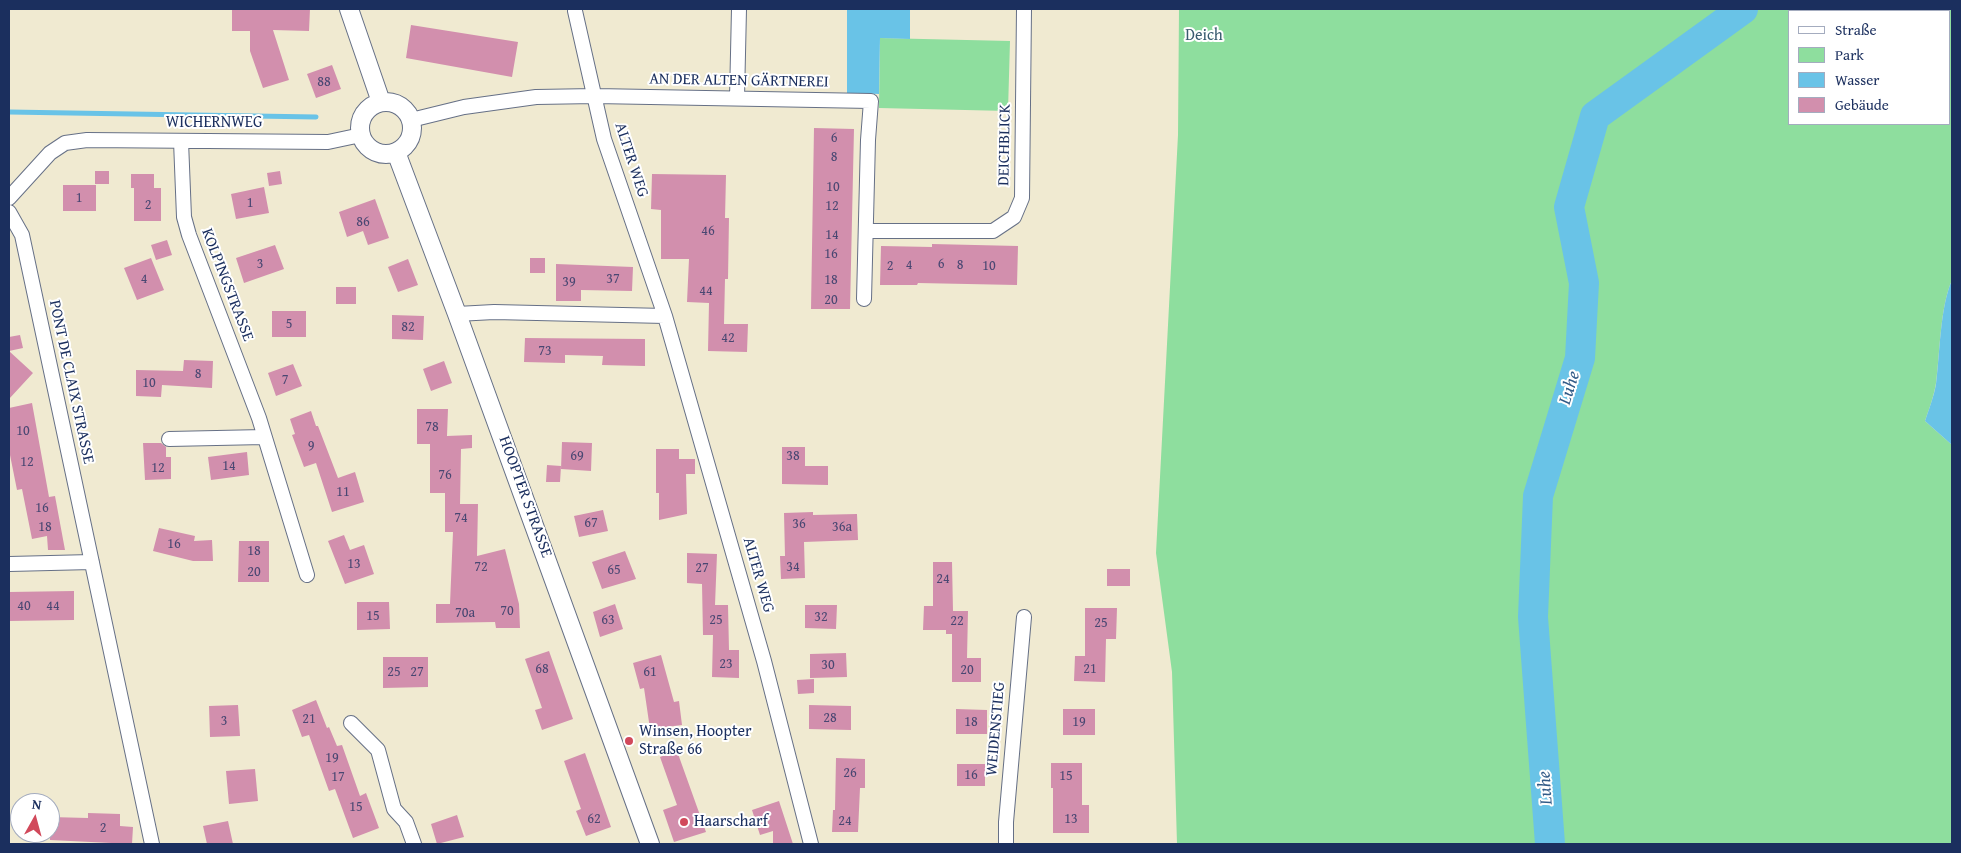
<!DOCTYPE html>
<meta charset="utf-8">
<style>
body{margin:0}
#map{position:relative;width:1961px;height:853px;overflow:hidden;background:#f0ead1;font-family:"Gentium Book Plus",serif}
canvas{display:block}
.frame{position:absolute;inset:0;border:10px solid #1b2f5e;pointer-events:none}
.legend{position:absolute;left:1788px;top:10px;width:162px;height:115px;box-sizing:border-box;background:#fff;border:1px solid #a4acbf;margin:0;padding:6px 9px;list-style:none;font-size:15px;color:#1b2f5e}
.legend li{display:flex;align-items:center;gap:10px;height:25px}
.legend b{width:25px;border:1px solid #a4acbf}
.north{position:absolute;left:10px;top:793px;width:50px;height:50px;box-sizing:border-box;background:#fff;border:1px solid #a4acbf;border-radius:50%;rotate:7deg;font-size:14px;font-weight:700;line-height:20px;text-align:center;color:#1b2f5e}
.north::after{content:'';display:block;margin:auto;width:18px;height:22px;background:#d1495b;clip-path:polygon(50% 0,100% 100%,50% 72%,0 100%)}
</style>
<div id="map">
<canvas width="1961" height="853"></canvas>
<div class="frame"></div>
<ul class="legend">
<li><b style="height:6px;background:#fff"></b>Straße</li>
<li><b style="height:14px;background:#8ede9e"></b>Park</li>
<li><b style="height:14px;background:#69c3e7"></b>Wasser</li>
<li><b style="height:14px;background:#d28fad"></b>Gebäude</li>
</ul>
<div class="north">N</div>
</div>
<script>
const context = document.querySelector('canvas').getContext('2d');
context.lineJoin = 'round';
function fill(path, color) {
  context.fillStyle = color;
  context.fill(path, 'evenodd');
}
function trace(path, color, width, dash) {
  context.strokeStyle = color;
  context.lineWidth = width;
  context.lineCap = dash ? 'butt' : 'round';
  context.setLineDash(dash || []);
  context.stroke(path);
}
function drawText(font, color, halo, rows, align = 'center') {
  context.font = font + ' "Gentium Book Plus",serif';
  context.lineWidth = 4;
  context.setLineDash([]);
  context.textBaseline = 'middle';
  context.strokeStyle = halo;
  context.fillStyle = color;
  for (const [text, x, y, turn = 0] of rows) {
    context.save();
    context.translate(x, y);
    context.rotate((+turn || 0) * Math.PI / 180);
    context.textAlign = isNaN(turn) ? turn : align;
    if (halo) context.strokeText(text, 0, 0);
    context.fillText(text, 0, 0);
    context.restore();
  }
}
fill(new Path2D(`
 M1179 9H1823L1822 11H1790V124H1950V11H1847V9H1952V280C1940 307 1940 353 1936 383 1934 396 1929 409 1925 421L1952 445V844H1177L1172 672 1156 553 1178 135Z
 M880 38 1010 41 1008 111 879 108Z`), '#8ede9e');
fill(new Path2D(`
 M847 9H910V39L880 38 879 94 847 93Z
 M1952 280V445L1925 421C1929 409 1934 396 1936 384 1940 353 1940 307 1952 280Z`), '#69c3e7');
trace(new Path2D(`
 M9 112 316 117`), '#69c3e7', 5);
trace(new Path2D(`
 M1550 844 1533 617 1538 496 1580 358 1584 283 1569 207 1595 116 1743 9`), '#69c3e7', 30);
fill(new Path2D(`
 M232 9H310L309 31 273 30 289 80 263 88 250 51V31H232Z
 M411 25 518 42 512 77 406 58Z
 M332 65 341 89 316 98 307 74Z
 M814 128 854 129 850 309H811Z
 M95 171H109V184H95Z
 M280 171 282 184 269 186 267 173Z
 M131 174H154V188H161V221H134V188H131Z
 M652 174 726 175 725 218H729L728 279H725L724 324H748L747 352 708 351 709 303 687 302 689 259H661V210L651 209Z
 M63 185H96V211H63Z
 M264 187 269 213 236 219 231 194Z
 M375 199 389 238 368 245 363 231 347 237 339 212Z
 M167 240 172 255 156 260 151 245Z
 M932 244 1018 246 1017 285 918 283 917 285H880L881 246 932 247Z
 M275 245 284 269 244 283 236 258Z
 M151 258 164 290 137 300 124 268Z
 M530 258H545V273H530Z
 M408 259 418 285 398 292 388 267Z
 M556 264 633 267 632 291 581 290V301H556Z
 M336 287H356V304H336Z
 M272 311H306V337H272Z
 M392 315 424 316 423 340 392 339Z
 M20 335 23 348 9 351V337Z
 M525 338 645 339V366L602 365 603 356 565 355V363L524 362Z
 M9 351 33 373 9 399Z
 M184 360 213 361 212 388 162 385 161 397 136 396V370L183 371Z
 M444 361 452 383 431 391 423 369Z
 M293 364 302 386 276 396 268 373Z
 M32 403 49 497 55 496 65 550H48L47 536 32 539 22 489 17 490 9 450V408Z
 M417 409H448L447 436 472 435V448L461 449 460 504H478L477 556 505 549 519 604 520 628H496L495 622 436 623V604H450L453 532H445V493H430V444H417Z
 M311 411 316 426H318L338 478 355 472 364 502 332 512 316 463 304 467 292 435 295 434 290 419Z
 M562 442 592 443 591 471 561 469Z
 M143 443H161L166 447V457H171V479L145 480Z
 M782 447H805V466H828V485L782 484Z
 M656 449H679V459H695V474H686L687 514 659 520V493H656Z
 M247 452 249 475 211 480 208 457Z
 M547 465 561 466 560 482H546Z
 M603 510 608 531 579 537 574 516Z
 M813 512V515L857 514 858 540 804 542 805 578 781 579 780 556H785L784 513Z
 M159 528 195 536 194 541 212 540 213 561H193L153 551Z
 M344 535 350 550 364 545 374 574 345 584 328 541Z
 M239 541H269V582H238Z
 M625 551 636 579 602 589 592 562Z
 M687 553 717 554 715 605H728L729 650H739V678L712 677 713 635H703L702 584 687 583Z
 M933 562H952L953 611H968L967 658H981V682H952V634H946V630H923L924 606H933Z
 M1107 569H1130V586H1107Z
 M74 591V620L9 621V592Z
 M357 602H389L390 629 357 630Z
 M615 604 623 629 600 637 593 612Z
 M805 605H837L836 629 805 628Z
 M1085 608H1117L1116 639H1106L1105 682 1074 681 1075 656H1085Z
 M549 651 573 719 542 730 535 710 542 708 525 659Z
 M846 653 847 677 810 678V654Z
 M661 655 674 702 679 701 682 725 650 729 644 688 640 689 633 663Z
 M383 657H428V687L383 688Z
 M814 679V693L798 694 797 680Z
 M316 700 327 728 329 727 337 746 342 745 360 796 366 793 379 828 353 838 335 789 329 791 309 735 302 737 292 710Z
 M238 705 240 736 210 737 209 706Z
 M809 705 851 706V730L809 729Z
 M956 709 987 710V734H956Z
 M1063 709H1095V735H1063Z
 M677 751 706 832 674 842 663 810 677 805 660 757Z
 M585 753 611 827 586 836 576 811 581 809 564 761Z
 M836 758 865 759V788H860L858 832H832L833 810H835Z
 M1051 763H1082V805H1089V833H1053V788H1051Z
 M957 764H985V786H957Z
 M255 769 258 801 229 804 226 771Z
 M779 801 793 844H773V831L760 835 752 810Z
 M88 813 120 814V826L133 827 132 844 50 840V817L88 818Z
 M457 815 464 837 437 844 431 824Z
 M228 821 233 844H207L203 826Z`), '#d28fad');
const minor = new Path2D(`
 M575 11 604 139 665 316
 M737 98 739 9
 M411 120 464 107 536 97 595 96 871 101 868 140 864 299
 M181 141 184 217 189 235 259 418 307 575
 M9 198 50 153 65 143 87 140 328 142 361 135
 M9 212 22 235 152 844
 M866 231H993L1014 217 1022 198 1024 9
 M457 314 494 312 665 316 764 661 811 844
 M169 439 264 437
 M9 564 92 562
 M351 723 378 750 394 809 406 822 414 844
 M1006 844V822L1024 617`);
const tertiary = new Path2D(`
 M349 9 381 102
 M360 128a26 26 0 1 1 52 0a26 26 0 1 1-52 0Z
 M396 152 457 314 650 844`);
trace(minor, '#667086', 16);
trace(tertiary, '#667086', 20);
trace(minor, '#fff', 14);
trace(tertiary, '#fff', 18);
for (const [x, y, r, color] of [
 [629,741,5,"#d1495b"],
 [684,822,5,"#d1495b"]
]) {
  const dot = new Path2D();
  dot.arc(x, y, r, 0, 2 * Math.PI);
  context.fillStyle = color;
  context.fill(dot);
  trace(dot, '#fff', 2);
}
drawText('14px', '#494772', null, [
 ["88",324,82],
 ["6",834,138],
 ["8",834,157],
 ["10",833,187],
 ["1",79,198],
 ["1",250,203],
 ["2",148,205],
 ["12",832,206],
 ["86",363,222],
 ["46",708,231],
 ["14",832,235],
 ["16",831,254],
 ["3",260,264],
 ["6",941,264],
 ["4",909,265],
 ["8",960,265],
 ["2",890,266],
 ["10",989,266],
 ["4",144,279],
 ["37",613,279],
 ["18",831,280],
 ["39",569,282],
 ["44",706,291],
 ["20",831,300],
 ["5",289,324],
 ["82",408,327],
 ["42",728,338],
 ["73",545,351],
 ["8",198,374],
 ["7",285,380],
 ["10",149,383],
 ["78",432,427],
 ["10",23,431],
 ["9",311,446],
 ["69",577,456],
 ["38",793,456],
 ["12",27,462],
 ["14",229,466],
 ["12",158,468],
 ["76",445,475],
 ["11",343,492],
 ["16",42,508],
 ["74",461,518],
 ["67",591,523],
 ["36",799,524],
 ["18",45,527],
 ["36a",842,527],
 ["16",174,544],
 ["18",254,551],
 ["13",354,564],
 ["72",481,567],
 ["34",793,567],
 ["27",702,568],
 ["65",614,570],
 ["20",254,572],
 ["24",943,579],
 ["40",24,606],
 ["44",53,606],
 ["70",507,611],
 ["70a",465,613],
 ["15",373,616],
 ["32",821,617],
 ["63",608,620],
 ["25",716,620],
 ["22",957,621],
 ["25",1101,623],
 ["23",726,664],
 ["30",828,665],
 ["68",542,669],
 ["21",1090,669],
 ["20",967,670],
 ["25",394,672],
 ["27",417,672],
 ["61",650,672],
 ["28",830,718],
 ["21",309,719],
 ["3",224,721],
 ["18",971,722],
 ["19",1079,722],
 ["19",332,758],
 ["26",850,773],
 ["16",971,775],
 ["15",1066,776],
 ["17",338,777],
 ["15",356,807],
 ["62",594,819],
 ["13",1071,819],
 ["24",845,821],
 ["2",103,828]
]);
drawText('16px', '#385b6e', '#fff', [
 ["Deich",1204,36]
]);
drawText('16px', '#1b2f5e', '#fff', [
 ["AN DER ALTEN GÄRTNEREI",739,81,1],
 ["WICHERNWEG",214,123],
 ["DEICHBLICK",1005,145,-89],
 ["ALTER WEG",631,160,72],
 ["KOLPINGSTRASSE",227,285,69],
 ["PONT DE CLAIX STRASSE",71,382,78],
 ["HOOPTER STRASSE",525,497,70],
 ["ALTER WEG",758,575,74],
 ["WEIDENSTIEG",996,729,-85]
]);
drawText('16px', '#1b2f5e', '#fff', [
 ["Winsen, Hoopter",639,732],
 ["Straße 66",639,750],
 ["Haarscharf",694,822]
], 'left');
drawText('italic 18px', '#325b87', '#fff', [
 ["Luhe",1570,388,-73],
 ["Luhe",1546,788,-94]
]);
</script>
